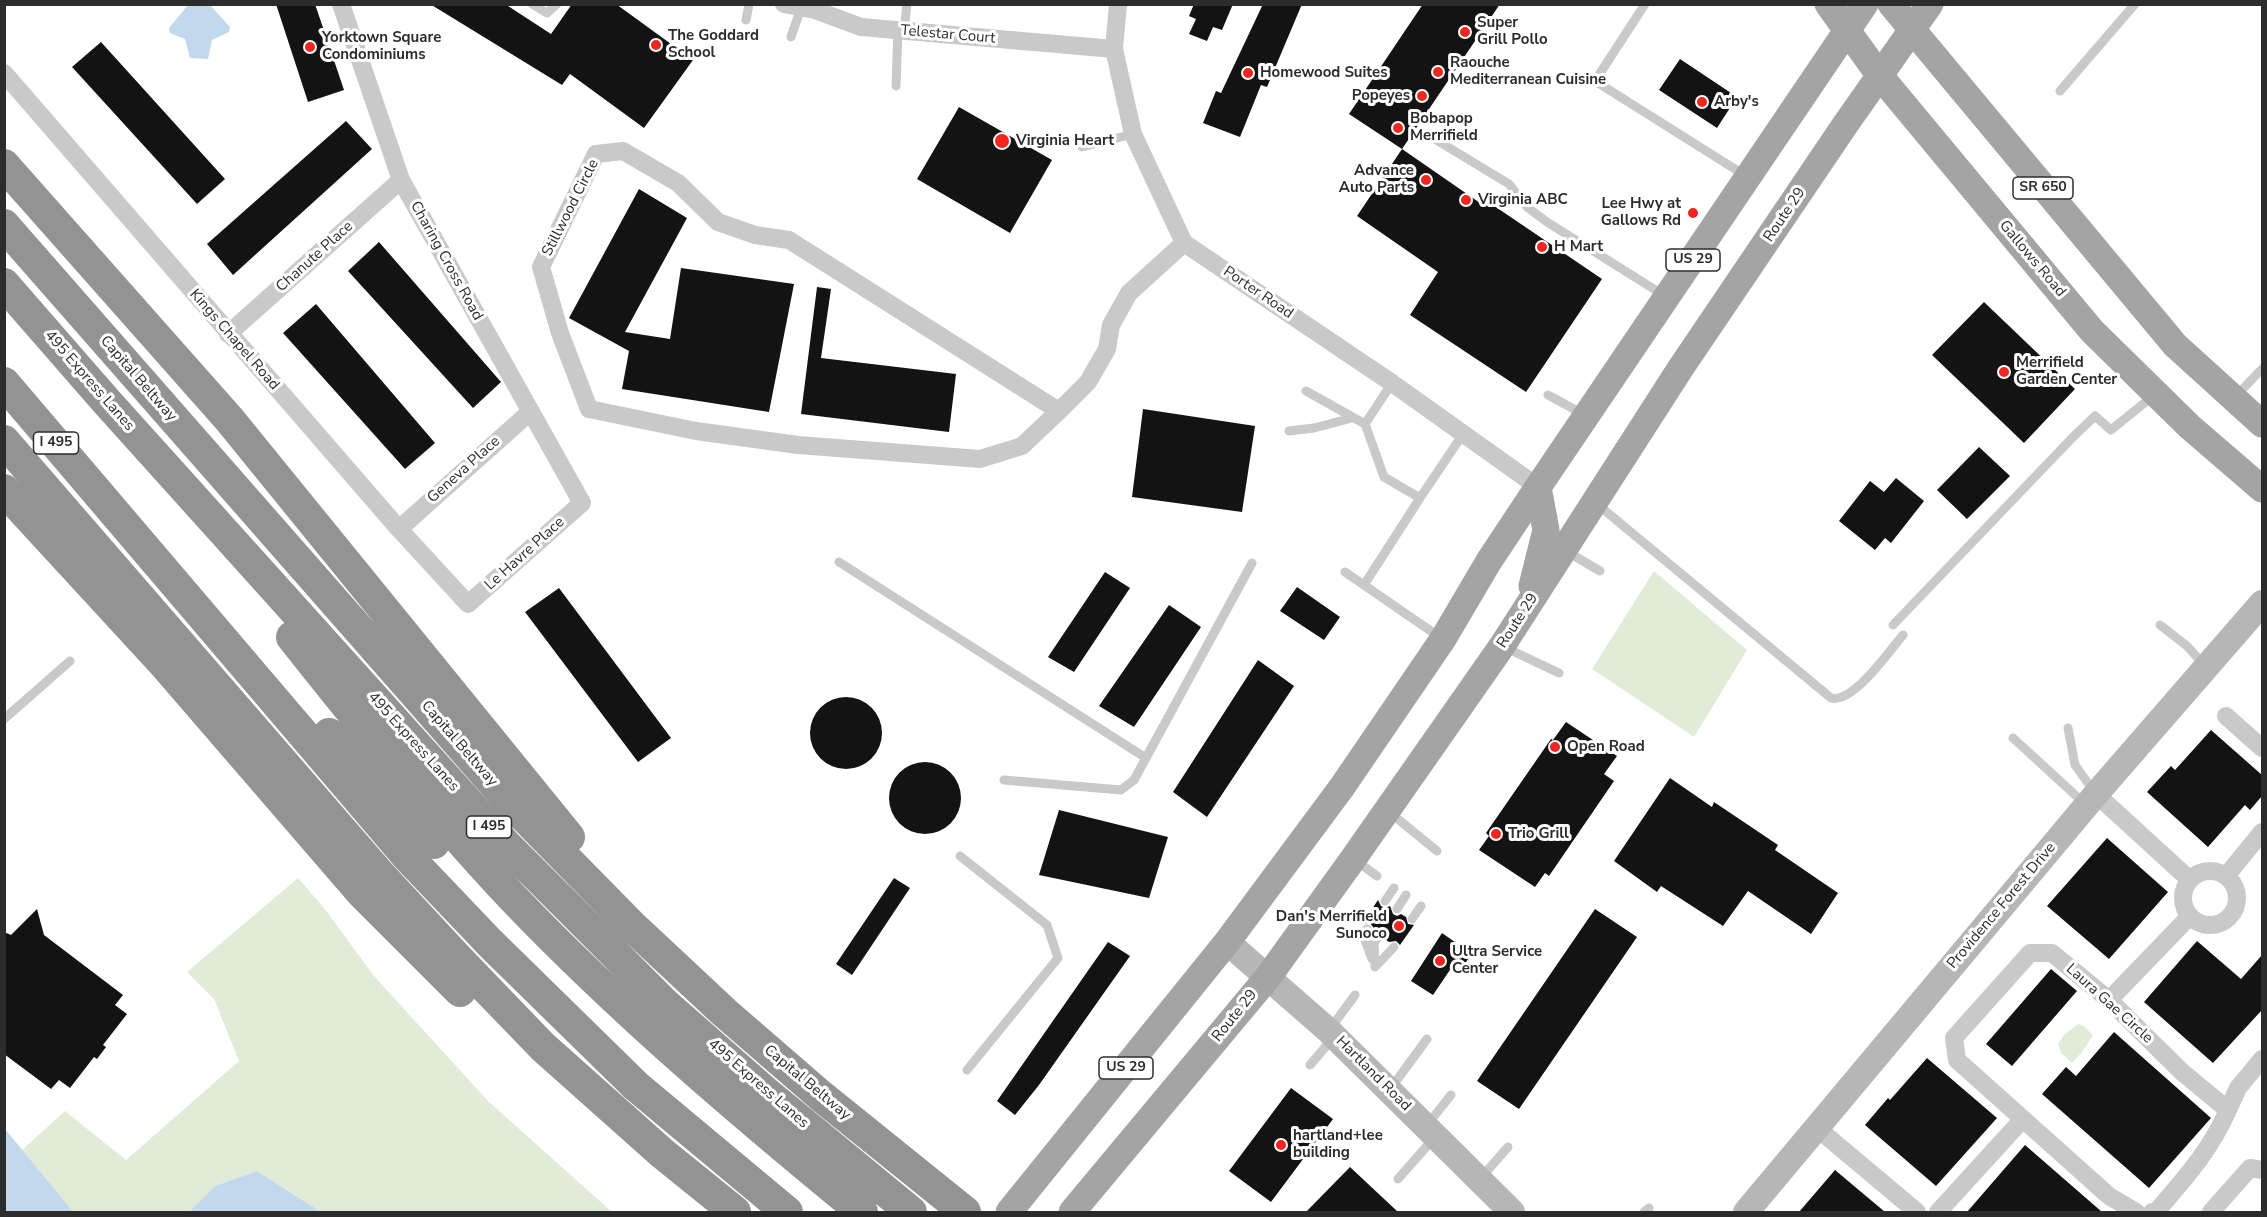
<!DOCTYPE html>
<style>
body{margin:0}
#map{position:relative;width:2267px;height:1217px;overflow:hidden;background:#fff;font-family:"Nunito Sans",sans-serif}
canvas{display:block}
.frame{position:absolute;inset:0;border:6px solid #2c2c2c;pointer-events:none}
</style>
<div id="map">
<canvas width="2267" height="1217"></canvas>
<div class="frame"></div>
</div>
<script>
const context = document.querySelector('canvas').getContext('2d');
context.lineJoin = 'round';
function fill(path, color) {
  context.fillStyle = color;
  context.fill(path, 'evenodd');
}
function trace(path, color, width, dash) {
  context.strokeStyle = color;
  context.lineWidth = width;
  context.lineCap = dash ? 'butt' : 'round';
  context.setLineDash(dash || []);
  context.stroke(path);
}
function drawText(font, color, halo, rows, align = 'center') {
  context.font = font + ' "Nunito Sans",sans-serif';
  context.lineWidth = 6;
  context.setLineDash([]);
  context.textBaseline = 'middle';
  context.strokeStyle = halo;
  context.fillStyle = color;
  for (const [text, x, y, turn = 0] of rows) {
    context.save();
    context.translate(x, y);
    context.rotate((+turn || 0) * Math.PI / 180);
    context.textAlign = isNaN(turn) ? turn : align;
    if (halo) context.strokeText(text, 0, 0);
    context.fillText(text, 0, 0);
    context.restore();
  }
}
fill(new Path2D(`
 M1654 571 1747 650 1694 737 1592 669Z
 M298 878 324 908 374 976 488 1101 612 1212H321L257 1171 215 1186 189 1212H74L63 1203 6 1185 22 1150 65 1111 126 1160 239 1061 214 999 187 972Z
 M2078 1024 2084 1026 2093 1035 2083 1051 2072 1063 2061 1053 2058 1044 2064 1035Z`), '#e0ecd8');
fill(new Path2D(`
 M188 5H210L230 27 229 32 212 40 208 59 190 58 185 39 170 33 169 28Z
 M5 1129 73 1212H5Z
 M257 1171 321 1212H189L215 1186Z`), '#c2d8ed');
fill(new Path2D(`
 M276 4H315L344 90 308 102Z
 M430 4H505L551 34 572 4H616L693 60 644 128 570 74 562 85Z
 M1194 4H1233L1222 30 1213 27 1207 41 1189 34 1196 19 1189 16Z
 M1263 4H1302L1267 87 1261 85 1240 137 1203 123 1216 91 1221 93Z
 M1423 4H1500L1402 149 1349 114Z
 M101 42 225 179 197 204 72 67Z
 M1680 59 1737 97 1717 128 1659 90Z
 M959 107 1052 160 1010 233 917 179Z
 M346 121 372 149 233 275 207 244Z
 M1402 149 1483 205 1487 201 1602 279 1526 392 1410 315 1438 272 1357 216Z
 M639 189 687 218 625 332 670 339 681 268 794 284 769 412 622 389 629 351 569 318Z
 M379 242 501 382 473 408 348 271Z
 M817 287 831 289 821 358 956 374 949 432 801 414Z
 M1984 302 2075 389 2024 443 1932 355Z
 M316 304 435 443 405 469 283 333Z
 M1143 409 1255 426 1242 512 1132 497Z
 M1979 447 2010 476 1967 519 1937 490Z
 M1896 478 1924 501 1891 543 1885 538 1875 550 1839 521 1870 481 1884 492Z
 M1105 572 1130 588 1074 672 1048 657Z
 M1297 587 1340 617 1324 640 1280 611Z
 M559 588 671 738 638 762 525 612Z
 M1169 605 1201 627 1134 727 1099 706Z
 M1258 660 1294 686 1207 817 1173 792Z
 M810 733a36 36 0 1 1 72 0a36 36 0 1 1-72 0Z
 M1566 722 1617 756 1604 774 1614 781 1549 876 1545 873 1535 887 1479 850 1489 836 1486 833 1551 739 1553 740Z
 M2211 730 2262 775V796L2250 810 2245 805 2208 847 2147 792 2171 766 2175 770Z
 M889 798a36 36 0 1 1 72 0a36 36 0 1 1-72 0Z
 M1670 778 1712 807 1714 802 1778 845 1775 850 1838 893 1811 934 1748 891 1723 926 1661 886 1657 892 1614 861Z
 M1059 810 1168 837 1149 898 1039 875Z
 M2107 838 2168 892 2109 959 2047 906Z
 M894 878 910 888 852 975 836 964Z
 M1378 900 1381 906 1385 908 1390 906 1393 914 1397 916 1401 914 1406 917 1408 924 1414 925 1400 945 1396 941 1389 942 1385 939V934L1382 930 1373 931V927L1370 923 1362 924Z
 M37 909 44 935 123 995 115 1005 127 1014 103 1045 106 1047 97 1059 94 1057 70 1088 59 1080 51 1089 4 1054V932L11 935Z
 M1595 909 1637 937 1519 1109 1477 1081Z
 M1442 933 1472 954 1463 966 1456 961 1433 995 1411 981Z
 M2197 941 2241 979 2262 955V1010L2213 1063 2144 1002Z
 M1108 942 1130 956 1039 1085 1015 1115 997 1101Z
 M2051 969 2077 991 2012 1066 1986 1044Z
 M2114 1032 2211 1118 2149 1188 2042 1094 2066 1067 2076 1076Z
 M1927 1058 1997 1118 1936 1186 1865 1125 1888 1098 1890 1100Z
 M1291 1088 1333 1119 1271 1202 1229 1171Z
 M2025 1145 2102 1212H1967Z
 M1350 1167 1398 1212H1306Z
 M1835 1170 1885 1212H1799Z`), '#131313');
trace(new Path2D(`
 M532 4 547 13 557 4
 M1645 4 1595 81 1746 176
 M746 20 749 4
 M904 31 907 4
 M791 37 801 8
 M896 86 898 30
 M2060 91 2135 4
 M1428 135 1509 184 1527 207 1547 222 1665 296
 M1082 147 1133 134
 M1306 391 1365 424 1384 477 1420 498 1463 434
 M1548 395 1583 414
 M2235 397 2262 369
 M1365 424 1392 383
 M1289 431 1314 428 1352 418
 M1597 504 1831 698C1853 704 1889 651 1903 635
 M1566 551 1600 571
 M839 562 1146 758
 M1345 572 1441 638
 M1364 585 1420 498
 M1893 625 2073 437 2095 416 2111 430 2153 396
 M2160 625 2187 646 2205 666
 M1504 647 1559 673
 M4 719 70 661
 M2068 728 2075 765 2095 793
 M2013 738 2085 804
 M1004 780 1121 790 1134 780 1252 563
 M1388 811 1437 851
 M960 856 1047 925 1058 958 967 1070
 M1355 860 1377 876
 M1385 901 1394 888
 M1397 909 1406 895
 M1412 919 1421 906
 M1367 929 1363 935 1372 959
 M1379 936 1374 943 1375 967 1394 947
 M1330 1029 1355 995
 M1310 1065 1333 1038
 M1391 1088 1427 1039
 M1427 1125 1451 1095
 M1398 1179 1434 1138
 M1480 1179 1508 1147
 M1644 1212 1649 1208`), '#c9c9c9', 9);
trace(new Path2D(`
 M784 4 815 10 861 27 1114 49
 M1118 4 1114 49 1133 134 1184 243 1392 383 1538 487
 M4 73 399 529 468 604 582 503 401 180 341 4
 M623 151 678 183 718 222 755 235 789 240 1059 411 1022 446 980 459 798 445 696 431 589 409 560 333 541 267 596 154Z
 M228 334 401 180
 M1059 411 1088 382 1107 349 1111 325 1129 293 1184 243
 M399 529 530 412
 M2226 716 2262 748
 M2096 794 2190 880
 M2183 898a27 27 0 1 1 54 0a27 27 0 1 1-54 0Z
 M2226 876 2262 832
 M2109 1000 2190 916
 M2228 1110 2238 1088 2262 1059
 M1817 1128 1917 1212
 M1938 1212 2022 1120
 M2136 1212 2109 1196 1957 1060 1954 1038 2030 953H2052L2109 1000 2182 1072 2228 1110C2210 1151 2185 1178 2156 1212H2152
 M2211 1212 2250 1168 2262 1170`), '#c9c9c9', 18);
trace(new Path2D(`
 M1227 942 1329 1031 1512 1212
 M1746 1212 2096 794 2262 603`), '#b6b6b6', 26);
trace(new Path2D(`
 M1828 4 1880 76 2092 331 2190 427 2262 489
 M1891 4 2175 345 2262 424
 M1532 586 1546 530 1538 487
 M1009 1212 1227 942 1342 787 1443 639 1489 561 1538 487 1865 4
 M1072 1212 1268 977 1353 859 1502 646 1680 369 1845 125 1930 4`), '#a4a4a4', 27);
trace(new Path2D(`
 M4 165 229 419 569 837
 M4 225 511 803 632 926 724 1012 821 1096 965 1212
 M4 284 106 401 505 844 665 1004 764 1091 911 1212
 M4 383 408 857 490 943 636 1086 787 1212
 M4 441 381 876 459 960 543 1047 662 1153 735 1212
 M4 490 166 666 362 893 460 991
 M292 637C363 727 434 814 512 897 621 1011 741 1113 862 1212
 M329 734 434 843`), '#939393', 32);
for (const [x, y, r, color] of [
 [1465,32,6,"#f3251e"],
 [656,45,6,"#f3251e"],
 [310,47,6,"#f3251e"],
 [1438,72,6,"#f3251e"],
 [1248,73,6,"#f3251e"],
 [1422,96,6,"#f3251e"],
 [1702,102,6,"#f3251e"],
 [1398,128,6,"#f3251e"],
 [1002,141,8,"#f3251e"],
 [1426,180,6,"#f3251e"],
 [1466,200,6,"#f3251e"],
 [1693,213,6,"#f3251e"],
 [1542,247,6,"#f3251e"],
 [2004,372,6,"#f3251e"],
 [1555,747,6,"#f3251e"],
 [1496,834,6,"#f3251e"],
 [1399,926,6,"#f3251e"],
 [1440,961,6,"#f3251e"],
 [1281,1145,6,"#f3251e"]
]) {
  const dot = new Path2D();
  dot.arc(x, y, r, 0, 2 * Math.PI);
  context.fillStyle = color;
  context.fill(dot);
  trace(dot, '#fff', 2);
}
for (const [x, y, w] of [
 [2043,188,60],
 [1693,260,54],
 [56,443,45],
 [489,827,45],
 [1126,1068,54]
]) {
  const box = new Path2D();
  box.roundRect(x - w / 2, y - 11, w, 22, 4.5);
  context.fillStyle = '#fff';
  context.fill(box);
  trace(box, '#2c2c2c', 1.5);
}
drawText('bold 14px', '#2c2c2c', null, [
 ["SR 650",2043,188],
 ["US 29",1693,260],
 ["I 495",56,443],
 ["I 495",489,827],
 ["US 29",1126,1068]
]);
drawText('bold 15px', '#2c2c2c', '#fff', [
 ["Super",1477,23],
 ["Grill Pollo",1477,40],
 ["The Goddard",668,36],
 ["School",668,53],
 ["Yorktown Square",322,38],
 ["Condominiums",322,55],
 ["Raouche",1450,63],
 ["Mediterranean Cuisine",1450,80],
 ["Homewood Suites",1260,73],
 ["Popeyes",1410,96,"right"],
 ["Arby's",1714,102],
 ["Bobapop",1410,119],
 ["Merrifield",1410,136],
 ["Virginia Heart",1016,141],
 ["Advance",1414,171,"right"],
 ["Auto Parts",1414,188,"right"],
 ["Virginia ABC",1478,200],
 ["Lee Hwy at",1681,204,"right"],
 ["Gallows Rd",1681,221,"right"],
 ["H Mart",1554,247],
 ["Merrifield",2016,363],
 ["Garden Center",2016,380],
 ["Open Road",1567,747],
 ["Trio Grill",1508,834],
 ["Dan's Merrifield",1387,917,"right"],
 ["Sunoco",1387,934,"right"],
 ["Ultra Service",1452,952],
 ["Center",1452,969],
 ["hartland+lee",1293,1136],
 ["building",1293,1153]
], 'left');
drawText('15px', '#2c2c2c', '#fff', [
 ["Telestar Court",948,35,5],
 ["Stillwood Circle",571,208,-63],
 ["Route 29",1785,215,-56],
 ["Chanute Place",315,257,-42],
 ["Gallows Road",2032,259,50],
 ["Charing Cross Road",446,261,61],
 ["Porter Road",1258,293,34],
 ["Kings Chapel Road",234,340,49],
 ["Capital Beltway",138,379,49],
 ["495 Express Lanes",89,381,49],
 ["Geneva Place",464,470,-42],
 ["Le Havre Place",525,554,-42],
 ["Route 29",1518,621,-57],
 ["495 Express Lanes",413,742,48],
 ["Capital Beltway",459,744,49],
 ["Providence Forest Drive",2002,906,-50],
 ["Laura Gae Circle",2109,1004,42],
 ["Route 29",1235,1016,-51],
 ["Hartland Road",1373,1074,45],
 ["Capital Beltway",807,1083,40],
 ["495 Express Lanes",758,1084,41]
]);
</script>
